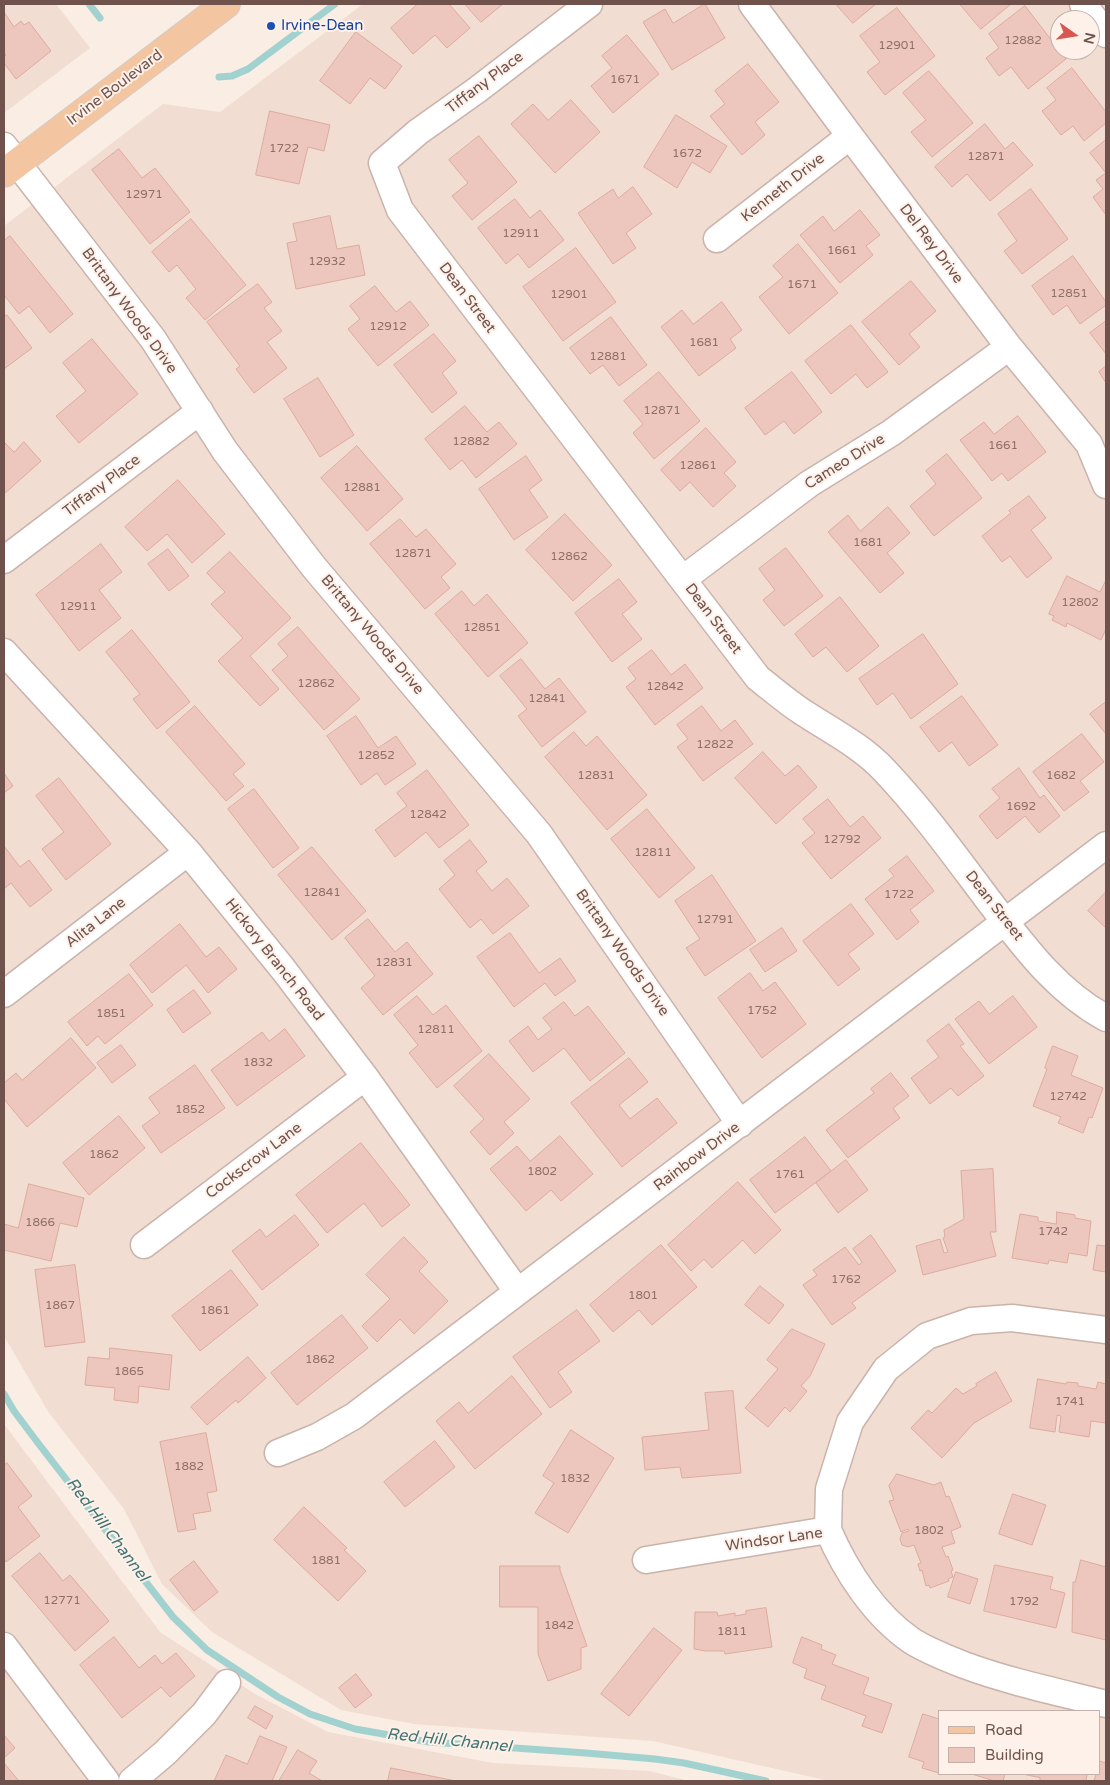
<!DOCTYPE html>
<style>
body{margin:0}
#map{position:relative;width:1110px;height:1785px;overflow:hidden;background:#faede3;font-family:"Varela Round",sans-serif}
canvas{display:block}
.frame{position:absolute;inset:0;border:5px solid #6f524c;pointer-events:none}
.legend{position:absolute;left:938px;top:1710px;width:162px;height:65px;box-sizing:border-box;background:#fdf1e9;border:1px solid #c4b1aa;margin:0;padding:6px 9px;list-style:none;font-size:15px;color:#6f524c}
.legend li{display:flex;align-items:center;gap:10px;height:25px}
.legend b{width:25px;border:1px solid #c4b1aa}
.north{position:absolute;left:1050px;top:10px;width:50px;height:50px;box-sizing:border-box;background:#fdf1e9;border:1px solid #c4b1aa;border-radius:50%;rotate:103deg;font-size:14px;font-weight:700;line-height:20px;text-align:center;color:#6f524c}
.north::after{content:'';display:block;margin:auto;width:18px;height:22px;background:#d95753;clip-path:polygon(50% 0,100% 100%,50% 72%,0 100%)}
</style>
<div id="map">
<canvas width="1110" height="1785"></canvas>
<div class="frame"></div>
<ul class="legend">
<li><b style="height:6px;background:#f3c5a1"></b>Road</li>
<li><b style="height:14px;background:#edc7bd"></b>Building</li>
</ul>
<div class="north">N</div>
</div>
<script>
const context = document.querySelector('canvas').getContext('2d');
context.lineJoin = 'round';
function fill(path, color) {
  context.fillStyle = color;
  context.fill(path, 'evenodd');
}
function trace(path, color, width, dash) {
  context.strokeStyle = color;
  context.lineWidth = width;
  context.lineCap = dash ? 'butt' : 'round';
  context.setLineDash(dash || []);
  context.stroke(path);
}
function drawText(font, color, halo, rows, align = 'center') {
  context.font = font + ' "Varela Round",sans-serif';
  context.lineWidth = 4;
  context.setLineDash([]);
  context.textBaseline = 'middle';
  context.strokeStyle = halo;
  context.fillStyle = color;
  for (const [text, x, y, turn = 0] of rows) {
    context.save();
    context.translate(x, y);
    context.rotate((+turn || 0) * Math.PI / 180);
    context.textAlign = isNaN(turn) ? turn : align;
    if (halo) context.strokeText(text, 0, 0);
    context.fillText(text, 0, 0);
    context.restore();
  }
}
fill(new Path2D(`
 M4 4H56L90 48 4 113Z
 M363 4H1106V1781H829L653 1741 414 1724 341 1710 212 1632 162 1584 124 1509 49 1413 4 1336V226L163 104 220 112ZM1060 20H1090V50H1060ZM939 1711H1099V1774H939Z
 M4 1424 160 1632 255 1694 328 1732 493 1763 649 1771 689 1781H4Z`), '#f1ddd2');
trace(new Path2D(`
 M89 4 100 18
 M219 77 232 76 248 69 335 4
 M4 1394 14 1411 38 1443 173 1617 207 1650 278 1697 310 1714 355 1729 429 1742 586 1753 655 1759 684 1763 766 1781`), '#a1d2d0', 7);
const building = new Path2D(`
 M418 4H449L470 28 447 48 435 35 413 54 391 28Z
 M465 4H503L481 22Z
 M705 4 725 38 672 70 643 22 665 9 673 23Z
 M836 4H876L853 23Z
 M960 4H1011L981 29Z
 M1025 6 1066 59 1028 89 1011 67 999 76 986 58 999 48 989 34Z
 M897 8 935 56 885 95 867 72 880 62 860 36Z
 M4 12 14 27 21 21 24 25 29 22 51 51 16 79 4 63V57L6 55 4 53Z
 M356 32 402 66 385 89 370 78 350 104 320 81Z
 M627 35 659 74 613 113 591 86 612 68 602 56Z
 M748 64 779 102 755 122 765 135 742 155 710 116 725 104 715 91Z
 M1072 68 1106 112V123L1084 141 1073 126 1061 135 1042 111 1056 100 1047 88Z
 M929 71 973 123 932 157 911 132 926 120 903 93Z
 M571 100 600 132 555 173 511 124 533 104 548 120Z
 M270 111 330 125 324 151 308 147 299 184 256 175Z
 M676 115 727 146 710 173 692 162 677 188 644 167Z
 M985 124 1005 149 1013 142 1033 165 990 201 967 174 952 187 935 167Z
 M479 136 517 182 472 220 452 196 468 183 449 160Z
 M1106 140V215L1093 197 1103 189 1096 180 1106 173 1090 153Z
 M119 149 142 178 155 168 190 212 150 244 92 170Z
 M633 187 652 214 626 233 636 248 613 264 578 213 613 189 618 198Z
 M1031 189 1068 239 1022 274 1004 251 1017 241 998 214Z
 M515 199 530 218 540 210 564 240 529 268 518 254 506 264 478 228Z
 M860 210 880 235 866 246 873 255 840 283 800 235 823 216 834 231Z
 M330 216 337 249 359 245 365 275 296 289 287 243 297 241 293 224Z
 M191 219 246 285 205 320 186 298 196 289 177 265 169 272 152 252Z
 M10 236 73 314 50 333 29 306 19 314 4 295V241Z
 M798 244 838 293 789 334 759 297 783 277 773 266Z
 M576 248 616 302 563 341 523 287Z
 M1073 256 1106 302V305L1080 324 1067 305 1053 315 1032 286Z
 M911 281 936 311 909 334 920 347 899 365 862 322Z
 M258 284 272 302 264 308 282 331 267 342 287 368 254 393 236 369 240 366 207 322Z
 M375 286 396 312 410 301 429 325 378 366 348 329 360 319 350 306Z
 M722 302 742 330 730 339 736 348 699 376 661 327 682 310 693 324Z
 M7 315 32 348 4 369V317Z
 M611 317 647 365 619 386 603 365 590 374 570 348Z
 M1106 321V354L1090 333Z
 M851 325 888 372 867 388 856 374 831 394 805 361Z
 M434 334 456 361 442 373 457 393 432 413 394 365Z
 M92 339 138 394 79 443 56 416 86 391 63 363Z
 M1106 366V383L1099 372Z
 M659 372 700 421 654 459 633 433 643 424 624 401Z
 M792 372 822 412 794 434 784 421 765 435 745 408Z
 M318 378 354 435 320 457 284 399Z
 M465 406 487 432 499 422 517 444 476 478 462 460 450 470 425 439Z
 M1018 416 1046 452 1008 481 1002 473 992 481 960 440 984 422 994 434Z
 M706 428 736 462 724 473 736 486 713 507 690 482 680 491 661 470Z
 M24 442 41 461 4 494V444L5 443 14 452Z
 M357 446 403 499 367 531 321 478Z
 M947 454 982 498 934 536 910 506 936 484 926 471Z
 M526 456 542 480 529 490 548 517 514 540 479 489Z
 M178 480 225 534 192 563 167 534 147 551 125 527Z
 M1029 496 1046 518 1031 530 1052 558 1027 578 1010 556 1002 562 982 536 1011 513 1009 511Z
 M888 507 910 533 887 553 904 573 880 593 828 532 848 515 860 531Z
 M565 514 612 565 573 601 526 550Z
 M400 519 416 537 426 529 456 564 441 577 450 588 425 609 370 544Z
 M101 544 122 572 99 590 121 618 79 651 36 595Z
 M786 548 823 596 784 626 763 600 775 590 759 569Z
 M168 549 189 576 169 591 148 564Z
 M230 552 291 618 250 656 279 689 260 706 218 661 243 638 211 604 225 592 207 573Z
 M1067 576 1100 592 1106 580V629L1101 640 1067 623 1066 627 1052 620 1054 616 1049 614Z
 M619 579 637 602 622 614 642 639 612 662 575 613Z
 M462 591 474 606 487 594 528 643 488 677 435 614Z
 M840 597 879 646 847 672 826 647 813 657 795 634Z
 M298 627 360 699 324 730 272 670 288 656 278 644Z
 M132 630 190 702 157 729 133 699 140 694 106 652Z
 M923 634 958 684 911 719 893 693 877 705 859 679Z
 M652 650 671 675 685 664 703 688 655 725 626 687 636 679 628 668Z
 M521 659 545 689 559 678 586 712 542 747 518 716 527 709 500 676Z
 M962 696 998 745 969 766 952 742 939 752 920 727Z
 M1106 702V734L1090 714Z
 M195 706 245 764 233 774 244 786 226 801 166 732Z
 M702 706 721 731 735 720 753 744 703 781 677 747 688 739 677 725Z
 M356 716 378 748 396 736 416 764 385 785 377 773 361 785 327 736Z
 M574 732 586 746 597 736 647 795 607 830 545 757Z
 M1082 734 1104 762 1080 781 1089 792 1064 811 1033 772Z
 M763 752 785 776 798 765 817 787 776 824 735 778Z
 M1019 768 1040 798 1044 795 1060 816 1039 833 1025 816 997 839 979 816 1000 798 992 789Z
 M427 770 469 825 439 848 426 832 395 857 375 830 407 806 397 793Z
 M4 773 13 786 4 793Z
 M59 778 111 844 66 880 42 849 64 832 36 796Z
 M254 789 299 848 273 868 228 809Z
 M828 799 850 827 863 816 881 838 831 879 802 843 815 833 803 819Z
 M647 809 695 868 659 898 611 839Z
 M470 840 487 862 476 871 492 891 507 878 529 906 493 934 481 919 470 928 439 889 455 875 444 861Z
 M4 846 20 867 29 860 52 890 30 907 11 883 4 889Z
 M312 847 366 911 332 940 278 875Z
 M907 856 934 891 910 910 919 922 897 940 865 899 894 876 889 870Z
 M712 875 756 941 705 976 686 948 700 939 675 901Z
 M1106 892V928L1088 911Z
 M851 904 874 934 848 954 860 969 838 986 803 941Z
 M368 919 395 952 407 942 433 974 383 1015 361 988 375 976 345 938Z
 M180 924 206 957 219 947 237 969 208 993 186 965 152 993 130 965Z
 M782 928 797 951 765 972 750 950Z
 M510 933 539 973 560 958 576 981 555 996 545 983 514 1007 477 957Z
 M750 973 763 991 775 982 806 1024 762 1058 718 998Z
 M129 974 153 1005 105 1044 98 1036 87 1046 68 1022Z
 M194 990 211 1013 183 1033 167 1010Z
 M417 996 433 1015 446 1005 482 1051 437 1088 409 1053 418 1045 394 1015Z
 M1013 996 1037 1027 989 1064 955 1019 979 1001 989 1014Z
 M564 1002 575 1016 588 1006 625 1053 590 1081 564 1048 533 1072 509 1041 528 1026 538 1040 552 1029 543 1018Z
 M949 1024 964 1044 960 1046 984 1076 958 1096 951 1088 930 1104 911 1078 939 1057 927 1041Z
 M285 1029 305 1056 237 1106 211 1070 262 1032 269 1041Z
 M71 1038 96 1068 27 1127 4 1099V1083L16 1073 22 1080Z
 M121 1045 136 1065 112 1083 97 1063Z
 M1053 1046 1078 1056 1071 1075 1103 1088 1092 1118 1089 1117 1083 1133 1058 1123 1061 1117 1033 1106 1047 1069 1045 1068Z
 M489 1054 530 1099 504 1122 514 1133 490 1155 470 1132 484 1119 454 1086Z
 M629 1058 648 1082 619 1105 630 1119 657 1098 677 1123 622 1167 571 1103Z
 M195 1065 225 1108 161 1153 142 1126 160 1113 149 1098Z
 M891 1073 909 1096 893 1108 900 1118 848 1158 826 1130 874 1093 871 1089Z
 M119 1116 145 1148 89 1195 63 1163Z
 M560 1136 593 1174 561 1201 551 1190 526 1211 490 1169 517 1146 530 1161Z
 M805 1137 831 1171 775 1213 750 1180Z
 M361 1143 410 1205 382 1227 364 1203 327 1233 296 1195Z
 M846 1160 868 1190 838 1213 816 1183Z
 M993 1169 996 1232H990L996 1256 923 1275 916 1246 940 1239 944 1253 948 1252 943 1238 945 1237 944 1230 964 1219 961 1171Z
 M738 1182 781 1230 755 1254 743 1240 712 1268 704 1259 691 1271 668 1245Z
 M29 1184 84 1198 77 1227 60 1223 51 1261 4 1250V1224L18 1228Z
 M1057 1212 1075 1215V1218L1091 1221 1087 1256 1069 1253 1067 1263 1049 1260 1048 1264 1012 1258 1020 1214 1038 1217V1221L1056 1224Z
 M295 1215 319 1245 262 1290 232 1251 260 1229 266 1237Z
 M871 1235 896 1271 852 1303 856 1308 832 1325 803 1285 817 1275 813 1270 845 1247 859 1265 862 1262 853 1249Z
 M404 1237 428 1262 419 1271 448 1301 414 1334 400 1319 377 1342 362 1326 390 1299 366 1275Z
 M1106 1240V1272L1093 1270 1097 1245 1105 1246Z
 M661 1245 697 1287 652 1325 639 1310 613 1332 590 1305Z
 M75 1265 85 1342 45 1347 35 1270Z
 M231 1270 258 1305 200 1351 172 1316Z
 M760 1286 784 1305 769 1324 745 1305Z
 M577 1310 600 1341 558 1372 572 1392 550 1408 513 1357Z
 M342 1315 368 1348 297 1405 271 1373Z
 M792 1329 825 1344 810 1376 801 1386 807 1391 790 1412 785 1407 768 1427 745 1408 778 1369 767 1360Z
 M110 1348 172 1355 169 1390 139 1386 138 1403 114 1400 115 1388 85 1385 88 1357 109 1359Z
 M248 1357 266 1378 238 1403 236 1400 207 1425 191 1407Z
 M996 1372 1012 1401 974 1423 942 1458 911 1428 928 1410 932 1413 956 1388 963 1394 977 1386 976 1384Z
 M512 1376 542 1414 475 1469 436 1421 459 1402 468 1413Z
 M1038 1379 1066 1384 1067 1382 1078 1383V1386L1096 1389 1098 1382 1106 1384V1423L1091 1421 1089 1437 1059 1432 1061 1416 1057 1415 1055 1432 1030 1428Z
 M733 1391 741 1473 682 1478 680 1467 645 1470 642 1437 709 1430 705 1393Z
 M571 1430 614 1458 568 1533 535 1513 554 1483 543 1476Z
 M206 1433 217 1491 207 1493 211 1511 193 1514 196 1529 178 1532 160 1442Z
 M435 1441 455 1467 405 1507 384 1482Z
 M7 1463 32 1496 18 1507 40 1536 6 1562 4 1559V1466Z
 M897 1474 934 1485 941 1482 946 1497 949 1496 961 1527 951 1531 955 1543 942 1547 946 1557 948 1556 953 1570 951 1571 953 1577 948 1579 949 1581 930 1588 929 1585 926 1586 922 1570 920 1571 918 1564 921 1563 914 1545 908 1547 902 1545 900 1539 902 1533 909 1531 908 1529 901 1532 889 1501 894 1500 889 1486Z
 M1013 1494 1046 1505 1032 1545 999 1534Z
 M304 1507 347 1548 344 1550 366 1571 338 1601 274 1540Z
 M40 1553 63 1581 70 1575 109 1621 75 1651 12 1576Z
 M1081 1560 1106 1567V1640L1072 1632 1073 1582H1075Z
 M194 1561 218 1592 194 1611 170 1580Z
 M995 1565 1053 1577 1050 1589 1065 1593 1056 1628 984 1611Z
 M500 1566H560V1570L587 1646 581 1648V1669L548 1681 538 1654V1607H500Z
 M956 1572 978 1579 970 1604 948 1597Z
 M766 1608 772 1647 725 1654 724 1651H705L694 1649 695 1612H717L718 1616 735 1613V1616L746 1614V1611Z
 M654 1628 682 1650 629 1716 601 1694Z
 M114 1637 139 1668 155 1655 162 1664 176 1653 195 1676 170 1697 161 1687 122 1718 80 1665Z
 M802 1637 822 1645 821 1649 836 1655 832 1664 869 1678 863 1694 892 1704 882 1733 862 1726 866 1716 821 1699 826 1686 804 1678 807 1669 793 1663Z
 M356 1674 372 1695 355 1708 339 1688Z
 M255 1706 273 1716 266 1729 248 1718Z
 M923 1714 939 1719V1773L922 1768 924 1762 909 1757Z
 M4 1735 15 1748 4 1758Z
 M260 1736 287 1747 272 1781H214L226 1755 247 1764Z
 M298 1750 317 1761 309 1773 322 1781H279Z
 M1099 1761 1106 1763V1781H1094L1096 1774H1099Z
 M4 1763 19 1781H4Z
 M391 1768 456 1781H388Z
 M972 1774H1005L1003 1781H995Z
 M1023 1774H1087L1086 1781H1040V1778Z`);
fill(building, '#edc7bd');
trace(building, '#deab9f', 1);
const minor = new Path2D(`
 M589 4 477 90 418 132 382 163 400 210 758 678C772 689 786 701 801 711 828 729 862 746 884 770 923 811 955 856 989 901 1023 945 1056 991 1106 1018
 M752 4 850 136 1009 347 1089 444 1106 485
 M1083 4 1106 34
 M4 146 153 339 225 451 313 566 539 834 740 1124
 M717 239 850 136
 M4 560 200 411
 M683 579 809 484 891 433 1009 347
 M4 652 188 852 283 969 365 1077 517 1291
 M4 994 188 852
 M144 1245 365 1077
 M278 1453 317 1437 354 1416 1106 845
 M828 1530 829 1489 850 1422 886 1369 927 1336 971 1321 1012 1318 1106 1330
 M646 1560 828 1530C846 1571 874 1615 912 1641 928 1651 946 1658 964 1665 1010 1682 1058 1692 1106 1704
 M4 1646 106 1781
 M132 1781 165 1753 204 1714 227 1683`);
const primary = new Path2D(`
 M4 173 226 4`);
trace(minor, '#c9b3ab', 29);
trace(primary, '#d4cbc9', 30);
trace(minor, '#fff', 26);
trace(primary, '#f3c5a1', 28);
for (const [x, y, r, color] of [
 [271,26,5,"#1a4fb4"]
]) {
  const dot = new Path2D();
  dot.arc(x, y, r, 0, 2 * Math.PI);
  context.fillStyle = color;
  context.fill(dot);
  trace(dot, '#fdf1e9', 2);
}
drawText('12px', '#8e6f68', null, [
 ["12882",1023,41],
 ["12901",897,46],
 ["1671",625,80],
 ["1722",284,149],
 ["1672",687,154],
 ["12871",986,157],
 ["12971",144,195],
 ["12911",521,234],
 ["1661",842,251],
 ["12932",327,262],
 ["1671",802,285],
 ["12851",1069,294],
 ["12901",569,295],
 ["12912",388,327],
 ["1681",704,343],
 ["12881",608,357],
 ["12871",662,411],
 ["12882",471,442],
 ["1661",1003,446],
 ["12861",698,466],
 ["12881",362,488],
 ["1681",868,543],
 ["12871",413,554],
 ["12862",569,557],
 ["12802",1080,603],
 ["12911",78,607],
 ["12851",482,628],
 ["12862",316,684],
 ["12842",665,687],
 ["12841",547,699],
 ["12822",715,745],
 ["12852",376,756],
 ["12831",596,776],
 ["1682",1061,776],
 ["1692",1021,807],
 ["12842",428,815],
 ["12792",842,840],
 ["12811",653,853],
 ["12841",322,893],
 ["1722",899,895],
 ["12791",715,920],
 ["12831",394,963],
 ["1752",762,1011],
 ["1851",111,1014],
 ["12811",436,1030],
 ["1832",258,1063],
 ["12742",1068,1097],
 ["1852",190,1110],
 ["1862",104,1155],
 ["1802",542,1172],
 ["1761",790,1175],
 ["1866",40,1223],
 ["1742",1053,1232],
 ["1762",846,1280],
 ["1801",643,1296],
 ["1867",60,1306],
 ["1861",215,1311],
 ["1862",320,1360],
 ["1865",129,1372],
 ["1741",1070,1402],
 ["1882",189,1467],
 ["1832",575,1479],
 ["1802",929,1531],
 ["1881",326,1561],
 ["12771",62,1601],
 ["1792",1024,1602],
 ["1842",559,1626],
 ["1811",732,1632]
]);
drawText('15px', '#164399', '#fdf1e9', [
 ["Irvine-Dean",281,26]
], 'left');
drawText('15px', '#6f524c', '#fdf1e9', [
 ["Tiffany Place",485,83,-37],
 ["Irvine Boulevard",115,88,-37],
 ["Kenneth Drive",783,188,-38],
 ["Del Rey Drive",931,244,53],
 ["Dean Street",467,298,53],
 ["Brittany Woods Drive",129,311,54],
 ["Cameo Drive",845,462,-32],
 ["Tiffany Place",102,486,-37],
 ["Dean Street",713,619,53],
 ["Brittany Woods Drive",372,635,50],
 ["Dean Street",994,906,52],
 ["Alita Lane",96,923,-38],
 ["Brittany Woods Drive",622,953,55],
 ["Hickory Branch Road",274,960,52],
 ["Rainbow Drive",697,1157,-37],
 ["Cockscrow Lane",254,1161,-37],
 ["Windsor Lane",774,1540,-8]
]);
drawText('italic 16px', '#417472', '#fdf1e9', [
 ["Red Hill Channel",107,1530,53],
 ["Red Hill Channel",449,1741,6]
]);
</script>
